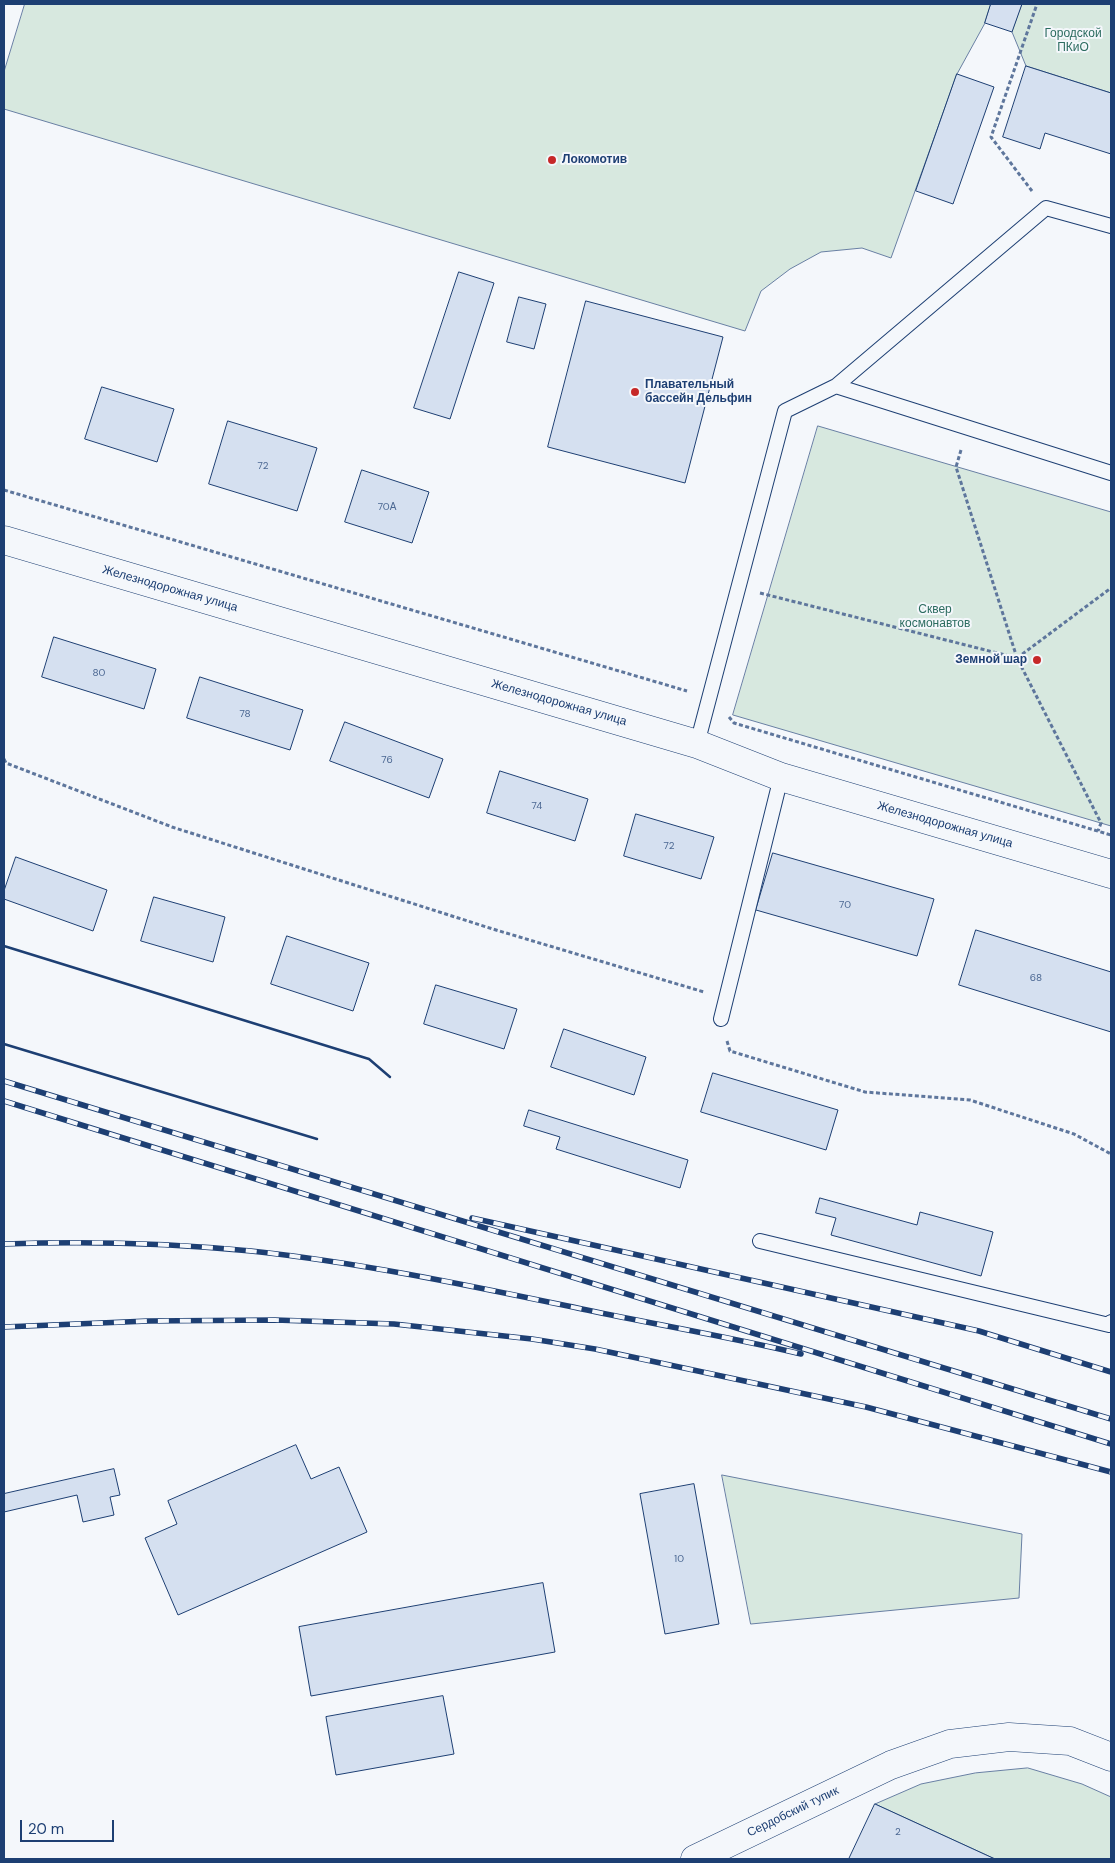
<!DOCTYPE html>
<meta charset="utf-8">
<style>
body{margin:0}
#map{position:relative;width:1115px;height:1863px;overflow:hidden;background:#f4f7fb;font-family:"DM Sans",sans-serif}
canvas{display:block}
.frame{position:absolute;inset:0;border:5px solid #1d3f73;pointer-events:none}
.scale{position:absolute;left:20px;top:1820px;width:94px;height:22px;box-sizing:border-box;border:2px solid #1d3f73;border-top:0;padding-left:6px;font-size:15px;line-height:18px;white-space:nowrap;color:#1d3f73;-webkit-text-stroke:4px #f4f7fb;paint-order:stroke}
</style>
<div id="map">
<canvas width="1115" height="1863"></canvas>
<div class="frame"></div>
<div class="scale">20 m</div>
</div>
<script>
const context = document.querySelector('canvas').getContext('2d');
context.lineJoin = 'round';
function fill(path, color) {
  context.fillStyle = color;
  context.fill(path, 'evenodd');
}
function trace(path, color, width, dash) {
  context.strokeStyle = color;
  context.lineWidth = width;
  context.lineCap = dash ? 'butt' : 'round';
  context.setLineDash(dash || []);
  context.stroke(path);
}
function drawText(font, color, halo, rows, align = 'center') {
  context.font = font + ' "DM Sans",sans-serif';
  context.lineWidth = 4;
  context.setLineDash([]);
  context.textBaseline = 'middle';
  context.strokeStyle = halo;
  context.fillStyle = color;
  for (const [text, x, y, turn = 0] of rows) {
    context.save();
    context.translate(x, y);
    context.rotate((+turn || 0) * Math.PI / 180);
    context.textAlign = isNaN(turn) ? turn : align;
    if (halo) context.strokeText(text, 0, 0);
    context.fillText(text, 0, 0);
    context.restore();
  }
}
const green = new Path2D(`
 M25 4H991L985 23 957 74 891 258 862 248 821 252 790 269 761 291 745 331 4 109V72Z
 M1022 4H1111V93L1026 66 1012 32Z
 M818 426 1111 512V826L733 715Z
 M722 1475 1022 1534 1019 1598 751 1624Z
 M1028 1768 1082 1784 1111 1797V1859H995L875 1804 921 1784 975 1773Z`);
fill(green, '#d7e8df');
trace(green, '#687fa3', 1);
const building = new Path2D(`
 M991 4H1022L1012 32 985 23Z
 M1026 66 1111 93V154L1045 133 1040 149 1003 137Z
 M957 74 994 87 953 204 916 191Z
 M459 272 494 283 450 419 414 408Z
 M519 297 546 304 534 349 507 342Z
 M586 301 723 337 685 483 548 447Z
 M102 387 174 409 157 462 85 439Z
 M228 421 317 448 297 511 209 484Z
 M362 470 429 492 412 543 345 522Z
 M54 637 156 669 144 709 42 677Z
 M200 677 303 710 290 750 187 718Z
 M345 722 443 759 429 798 330 761Z
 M500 771 588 799 575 841 487 813Z
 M636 814 714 837 701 879 624 856Z
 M773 853 934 899 917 956 756 910Z
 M16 857 107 890 93 931 4 899V891Z
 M154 897 225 917 213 962 141 941Z
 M976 930 1111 972V1032L959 985Z
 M287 936 369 963 353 1011 271 984Z
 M436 985 517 1009 504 1049 424 1024Z
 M564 1029 646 1057 634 1095 551 1067Z
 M713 1073 838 1110 826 1150 701 1112Z
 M529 1110 688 1160 680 1188 556 1149 560 1137 524 1126Z
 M820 1198 917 1225 920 1212 993 1232 981 1276 831 1235 836 1218 816 1213Z
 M296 1445 311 1479 339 1467 367 1532 178 1615 145 1538 177 1524 168 1501Z
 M114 1469 120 1495 110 1497 114 1515 83 1522 77 1495 4 1512V1494Z
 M694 1484 719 1624 665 1634 640 1494Z
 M543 1583 555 1652 311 1696 299 1627Z
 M443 1696 454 1754 336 1775 326 1717Z
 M875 1804 995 1859H849Z`);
fill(building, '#d5e0f0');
trace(building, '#1d3f73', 1);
const lane = new Path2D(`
 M836 386 1046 208 1111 226
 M697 744 785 411 836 386 1111 473
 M721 1019 781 777
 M760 1241 1109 1325 1111 1322`);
const street = new Path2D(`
 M4 540 697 744 781 777 1111 874`);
const secondary = new Path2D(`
 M695 1859 891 1765 950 1744 1009 1737 1070 1741 1111 1757`);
trace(lane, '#1d3f73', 16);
trace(street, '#1d3f73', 29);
trace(secondary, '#1d3f73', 29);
trace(new Path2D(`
 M1032 191 991 137 1037 4
 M961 450 956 467 1017 658 1101 823 1098 831
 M4 490 687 691
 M760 593 1017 658
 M1017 658 1111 588
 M729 717 734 723 1111 835
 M4 759 6 763 172 827 496 930 704 992
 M727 1041 730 1051 865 1092 970 1100 1074 1134 1111 1154`), '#5e769c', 3, [4, 2.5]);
trace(lane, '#f4f7fb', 14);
trace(street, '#f4f7fb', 28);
trace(secondary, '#f4f7fb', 28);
const rail = new Path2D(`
 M4 1081 1111 1419
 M4 1101 1111 1444
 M472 1218 979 1331 1111 1372
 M4 1244C86 1241 169 1243 251 1251 364 1263 476 1287 587 1310 658 1325 730 1337 801 1354
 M4 1327 148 1321 275 1320 394 1324 532 1339 595 1349 866 1407 1111 1472`);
trace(rail, '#1d3f73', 5.5);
trace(rail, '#f4f7fb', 4, [11]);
trace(new Path2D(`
 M4 946 369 1059 390 1077
 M4 1044 317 1139`), '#1d3f73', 2.5);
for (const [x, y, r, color] of [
 [552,160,5,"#c62828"],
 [635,392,5,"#c62828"],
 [1037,660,5,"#c62828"]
]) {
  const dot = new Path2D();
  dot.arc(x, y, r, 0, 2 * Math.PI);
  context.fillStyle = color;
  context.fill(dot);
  trace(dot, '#f4f7fb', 2);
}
drawText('10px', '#4b6792', null, [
 ["72",263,466],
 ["70А",387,507],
 ["80",99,673],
 ["78",245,714],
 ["76",387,760],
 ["74",537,806],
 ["72",669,846],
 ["70",845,905],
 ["68",1036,978],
 ["10",679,1559],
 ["2",898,1832]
]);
drawText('12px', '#2c6c60', '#f4f7fb', [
 ["Городской",1073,34],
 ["ПКиО",1073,48],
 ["Сквер",935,610],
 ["космонавтов",935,624]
]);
drawText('bold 12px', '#1d3f73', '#f4f7fb', [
 ["Локомотив",562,160],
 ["Плавательный",645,385],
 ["бассейн Дельфин",645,399],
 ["Земной шар",1027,660,"right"]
], 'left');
drawText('12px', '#1d3f73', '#f4f7fb', [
 ["Железнодорожная улица",170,589,16],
 ["Железнодорожная улица",559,703,16],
 ["Железнодорожная улица",945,825,16],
 ["Сердобский тупик",793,1812,-26]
]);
</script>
